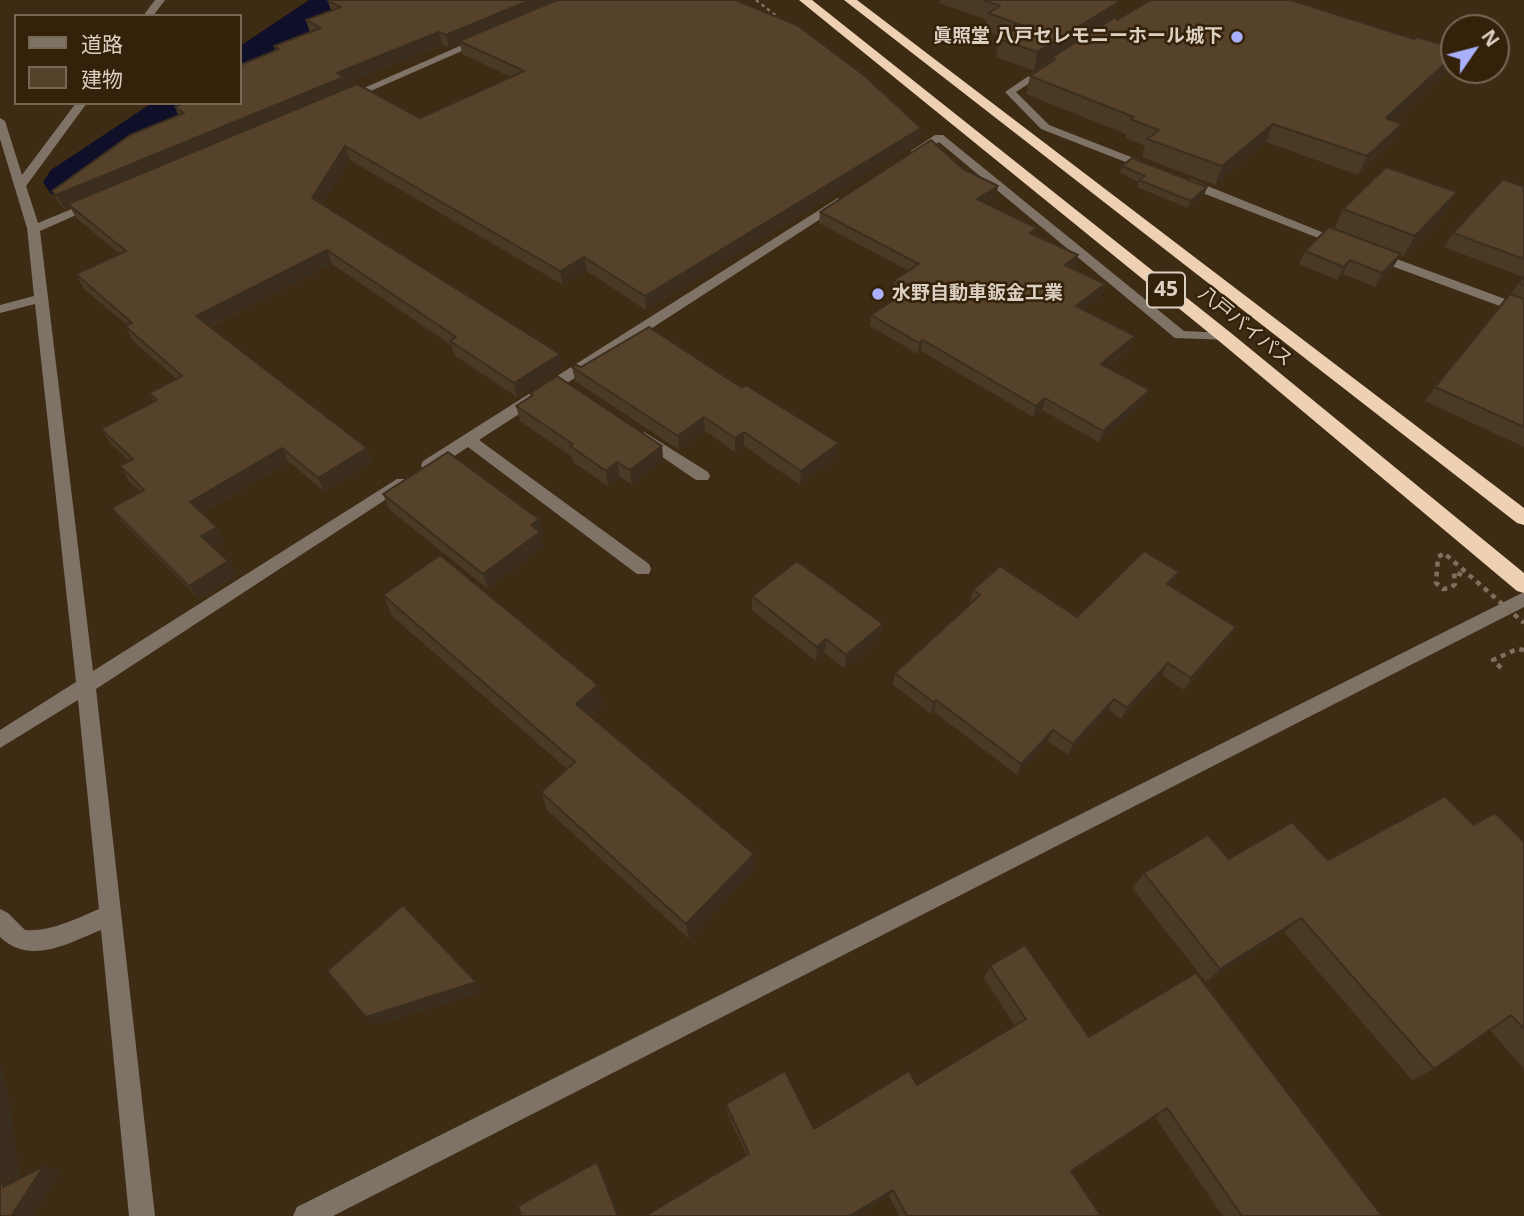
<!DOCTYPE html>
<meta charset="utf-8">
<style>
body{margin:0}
#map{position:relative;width:1524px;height:1216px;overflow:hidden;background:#3e2b14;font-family:"Noto Sans","Noto Sans JP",sans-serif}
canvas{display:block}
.legend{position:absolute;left:14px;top:14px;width:228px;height:91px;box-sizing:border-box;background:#33210a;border:2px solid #776754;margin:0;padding:9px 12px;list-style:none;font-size:21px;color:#dcd0c3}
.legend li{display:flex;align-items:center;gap:14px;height:35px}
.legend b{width:35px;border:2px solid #776754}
.north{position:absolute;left:1440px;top:14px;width:70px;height:70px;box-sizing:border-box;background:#33210a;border:2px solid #776754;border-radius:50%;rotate:55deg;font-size:19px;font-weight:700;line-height:28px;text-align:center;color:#dcd0c3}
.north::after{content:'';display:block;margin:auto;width:24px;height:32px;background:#aab0fb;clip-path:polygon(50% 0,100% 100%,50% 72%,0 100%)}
</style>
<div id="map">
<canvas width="1524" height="1216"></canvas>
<ul class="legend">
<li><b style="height:9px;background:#7f7367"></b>道路</li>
<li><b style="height:19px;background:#56422b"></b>建物</li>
</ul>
<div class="north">N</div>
</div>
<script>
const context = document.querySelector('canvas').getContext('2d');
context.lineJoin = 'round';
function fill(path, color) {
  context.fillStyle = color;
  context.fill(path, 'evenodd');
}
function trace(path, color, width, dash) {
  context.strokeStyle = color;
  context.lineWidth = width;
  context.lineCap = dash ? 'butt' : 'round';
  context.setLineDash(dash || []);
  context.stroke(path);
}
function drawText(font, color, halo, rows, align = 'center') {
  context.font = font + ' "Noto Sans","Noto Sans JP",sans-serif';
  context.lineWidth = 5;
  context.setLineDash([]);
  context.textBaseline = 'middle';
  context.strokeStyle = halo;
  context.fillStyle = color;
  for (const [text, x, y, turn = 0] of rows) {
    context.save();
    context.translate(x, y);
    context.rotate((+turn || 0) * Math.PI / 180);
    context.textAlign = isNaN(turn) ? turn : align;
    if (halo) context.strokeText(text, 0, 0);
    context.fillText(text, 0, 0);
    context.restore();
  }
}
fill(new Path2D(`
 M309 0H362L355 10 257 78 240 83V46Z
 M152 103H213L205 114 91 194 71 199 51 194 43 182 51 170Z`), '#0f0f2a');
trace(new Path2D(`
 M756 0 783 21`), '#7f6f5c', 2.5, [3.5, 3.5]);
trace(new Path2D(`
 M1501 668 1493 660 1517 649 1524 650`), '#7f6f5c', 4.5, [5, 5]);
fill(new Path2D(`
 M155 0H165L153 16H143Z
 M478 38 487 40 350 100 341 98Z
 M1045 65 1054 67 1016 92 1049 125 1154 166V170H1146L1041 129 1005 92Z
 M76 103H87L26 186 38 223 91 201 101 204 40 231 93 671 397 479H409L411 483 96 689 155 1216H129L101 930C69 943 30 966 0 937V909L8 913 25 930C50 932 76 919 99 909L78 700 0 748V730L76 682 35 304 0 313V305L34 296 27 228 0 139V118L5 121 22 175Z
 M935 135H943L1184 331 1225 333 1230 334V340L1175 338 939 142 919 155H911V151Z
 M1182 179H1190L1349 243 1347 246H1339L1182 185Z
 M838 198 844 202 842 205 479 440 649 564 651 569 649 574H637L468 447 435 469H423L421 465 423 461Z
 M1375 251 1524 306V315L1370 258V252Z
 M644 432 708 472 710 476 708 480H696L639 441 636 437Z
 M1524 592V607L333 1216H293L297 1207Z`), '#7f7367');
fill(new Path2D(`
 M799 0H812L1231 333 1524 573V593L1517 591 1219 341Z
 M844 0H857L1524 508V525L1517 523Z`), '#eed1b2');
trace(new Path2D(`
 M1462 575 1454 572 1455 584 1451 588 1443 589 1436 583 1438 557 1444 553 1524 623`), '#7f6f5c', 4.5, [5, 5]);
fill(new Path2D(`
 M940 0H1117L1113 19 1117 20 1414 39 1454 48V61L1451 68 1394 121 1402 124 1392 142 1358 175 1266 142 1215 185 1142 157 1145 146 1125 138 1126 134 1026 94 1030 76 1050 63 1051 60 1034 71 996 57 999 39 1001 37 985 31 987 20 939 3Z
 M328 1 921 128 920 142 646 310 587 271 563 285 350 160 322 204 563 368 517 397 454 355 451 345 332 264 210 327 367 448 372 462 325 492 289 462 202 514 225 541 214 548 237 575 199 599 122 522 111 508 141 492 129 481 120 466 129 461 111 444 101 429 154 401 149 393 177 379 133 341 125 326 127 325 84 289 76 274 120 254 76 218 70 207 65 209 60 205 52 191 178 115 175 107 240 103 275 51 274 46 310 33 306 20 331 11ZM460 43 462 54 511 77 420 118 347 88 346 84 442 45 449 48Z
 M1122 166 1207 187 1204 195 1188 208 1137 187 1139 182 1120 173Z
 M963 169 996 197 986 203 1037 228 1035 235 1078 255 1075 267 1072 268 1105 284 1101 296 1083 309 1131 347 1107 368 1150 390 1145 402 1099 442 1042 410 1033 417 921 351 918 354 870 326 871 315 900 295 893 291 894 280 909 271 819 223 820 212Z
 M1524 187V447L1425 401 1435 387 1511 294 1523 277 1444 247 1453 233Z
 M1343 209 1445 214 1403 257 1400 256 1393 267 1375 287 1343 274 1337 280 1299 264 1305 251 1334 229Z
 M572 367H581L838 456 800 485 744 446 735 452 705 431 679 450 575 381Z
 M530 393 662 446 663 461 632 485 620 477 608 486 573 462 572 457 520 421 516 406 531 397Z
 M383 494 543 534 541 536 544 547 488 589 389 509Z
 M1179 572 1171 586 1236 627 1229 639 1184 690 1162 675 1121 719 1109 710 1068 755 1048 741 1017 775 934 712 931 714 893 685 895 673 971 603 970 602 973 590 1077 617Z
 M383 595 603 705 590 716 754 871 689 939 547 810 541 792 567 769 392 616Z
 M752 596 880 638 845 669 825 653 816 661 752 610Z
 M1474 825 1524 842V1069L1490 1030 1434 1069 1412 1080 1284 932 1206 982 1132 888 1144 873 1229 859 1328 860Z
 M990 966 1089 1037 1382 1216H1223L1155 1117 1072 1172 1101 1216H899L889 1196 856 1216H645L747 1156 727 1113 726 1104 814 1129 917 1085 1015 1026 984 978Z`), '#4a3925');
fill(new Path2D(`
 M530 0H562L459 41 460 43 449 48 446 35Z
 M1117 3 1113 20 1051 58V60L1034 71 1037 52Z
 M439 32 442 45 346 84 348 90 68 204 70 207 65 209 56 195 337 73Z
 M1454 55V61L1451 68 1377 137 1386 118Z
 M1273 124 1266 142 1215 185 1222 166Z
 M1402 124 1392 142 1358 175 1367 156Z
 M921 128 920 142 646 310 645 296Z
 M345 146 350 160 318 212 312 198Z
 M998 186 996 197 975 210 977 199Z
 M1207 187 1204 195 1188 208 1191 201Z
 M1457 192 1445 214 1403 257 1415 236Z
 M1037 228 1035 239 1030 233Z
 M327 250 332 264 203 330 196 316Z
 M1401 254 1393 267 1375 287 1382 273Z
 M1078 255 1075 267 1062 276 1065 265Z
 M584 257 587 271 563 285 560 271Z
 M1350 260 1343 274 1337 280 1344 267Z
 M1105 284 1101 296 1073 317 1076 306Z
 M1135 336 1131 347 1097 376 1101 364Z
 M923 340 921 351 918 354 919 343Z
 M560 354 563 368 517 397 514 383Z
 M1150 390 1145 402 1099 442 1103 431Z
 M1045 398 1042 410 1033 417 1036 406Z
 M704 417 705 431 679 450 678 436Z
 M744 432V446L735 452V438Z
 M839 443 838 456 800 485 801 471Z
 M662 446 663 461 632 485 630 470Z
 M282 448 289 462 198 516 190 502Z
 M367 448 372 462 325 492 318 478Z
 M617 462 620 477 608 486 606 471Z
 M539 519 543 534 541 536 544 547 488 589 483 574 531 525Z
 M217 527 225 541 210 550 201 536Z
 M228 561 237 575 199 599 189 586Z
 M1179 572 1173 584 1161 596 1167 584Z
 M883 624 880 638 845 669 846 655Z
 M1236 627 1229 639 1184 690 1191 678Z
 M826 639 825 653 816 661 817 647Z
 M1168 663 1162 675 1121 719 1127 708Z
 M598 685 603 705 581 723 576 704Z
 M1114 699 1109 710 1068 755 1073 744Z
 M936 700 934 712 931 714 934 703Z
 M1053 730 1048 741 1017 775 1021 764Z
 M754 854V871L689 939 686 924Z
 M1301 918 1284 932 1206 982 1220 969Z
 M476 982 483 992 375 1026 366 1017Z
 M0 1062 8 1089 22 1192 3 1187 0 1165Z
 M1167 1108 1155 1117 1062 1178 1071 1171Z
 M597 1162 602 1170 620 1216H618Z
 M44 1166 62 1172 33 1216H11Z
 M893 1190 889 1196 856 1216H849Z`), '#3c2e1e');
const building = new Path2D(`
 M331 0H530L446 35 439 32 337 73 344 77 56 195 52 191 130 135 184 113 175 107 184 103H240V82L241 81H240V65L279 49 274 46 321 28 306 20 341 7 328 1Z
 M557 0H735L797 25 865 76 921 128 645 296 584 257 560 271 345 146 312 198 560 354 514 383 450 341 456 337 327 250 196 316 367 448 318 478 282 448 190 502 217 527 201 536 228 561 189 586 111 508 144 490 120 466 133 459 101 429 157 400 149 393 182 376 125 326 132 323 76 274 126 251 68 204 357 84 420 118 524 71 459 41Z
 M983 0H1117V3L1037 52 999 39 1021 25 988 13 1000 6Z
 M1151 0H1291L1414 39 1417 37 1454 48V55L1386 118 1402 124 1367 156 1273 124 1222 166 1147 139 1159 130 1130 119 1134 117 1030 76 1056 59 1051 58 1117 16V20Z
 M931 140 963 169 998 186 977 199 1037 228 1030 233 1078 255 1065 265 1105 284 1076 306 1135 336 1101 364 1150 390 1103 431 1045 398 1036 406 923 340 919 343 871 315 910 289 894 280 919 264 820 212Z
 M1132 158 1207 187 1191 201 1139 180 1145 176 1122 166Z
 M1386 167 1457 192 1415 236 1343 209Z
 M1503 179 1524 187V259L1453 233Z
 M1329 227 1401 254 1382 273 1350 260 1344 267 1305 251Z
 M1524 277V285L1519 283Z
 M1510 294 1524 299V427L1435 387Z
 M649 327 742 388 746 385 839 443 801 471 744 432 735 438 704 417 678 436 572 367 576 365 581 367Z
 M557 376 662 446 630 470 617 462 606 471 570 446 573 444 516 406 533 395 530 393Z
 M448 452 539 519 531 525 540 532 483 574 383 494Z
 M1144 551 1179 572 1167 584 1236 627 1191 678 1168 663 1127 708 1114 699 1073 744 1053 730 1021 764 936 700 934 703 895 673 980 595 973 590 1000 566 1077 617Z
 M440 555 598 685 576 704 754 854 686 924 541 792 575 762 383 595Z
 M797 561 883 624 846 655 826 639 817 647 752 596Z
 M1445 796 1474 825 1495 813 1524 842V1029L1511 1015 1434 1069 1301 918 1220 969 1144 873 1208 835 1229 859 1292 822 1328 860Z
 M403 905 476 982 366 1017 327 971Z
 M1025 945 1089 1037 1196 973 1382 1216H1242L1167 1108 1071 1171 1101 1216H907L893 1190 849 1216H645L749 1154 726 1104 785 1071 814 1129 909 1071 917 1085 1026 1019 990 966Z
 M597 1162 618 1216H521L518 1206Z
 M0 1165 3 1187 44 1166 11 1216H0Z`);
fill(building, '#56422b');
trace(building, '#3c2e1e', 2);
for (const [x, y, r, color] of [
 [1237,37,7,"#aab0fb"],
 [878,294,7,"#aab0fb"]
]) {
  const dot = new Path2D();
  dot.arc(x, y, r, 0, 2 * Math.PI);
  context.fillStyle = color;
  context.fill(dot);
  trace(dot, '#33210a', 2.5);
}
drawText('bold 19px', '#dcd0c3', '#33210a', [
 ["眞照堂 八戸セレモニーホール城下",1223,37],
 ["水野自動車鈑金工業",892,294,"left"]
], 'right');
drawText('19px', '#dcd0c3', '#33210a', [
 ["八戸バイパス",1245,327,39]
]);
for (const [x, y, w] of [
 [1166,290,38]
]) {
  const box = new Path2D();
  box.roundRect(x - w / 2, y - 17.5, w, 35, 5);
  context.fillStyle = '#33210a';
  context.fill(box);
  trace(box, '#dcd0c3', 2);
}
drawText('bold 21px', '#dcd0c3', null, [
 ["45",1166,290]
]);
</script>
